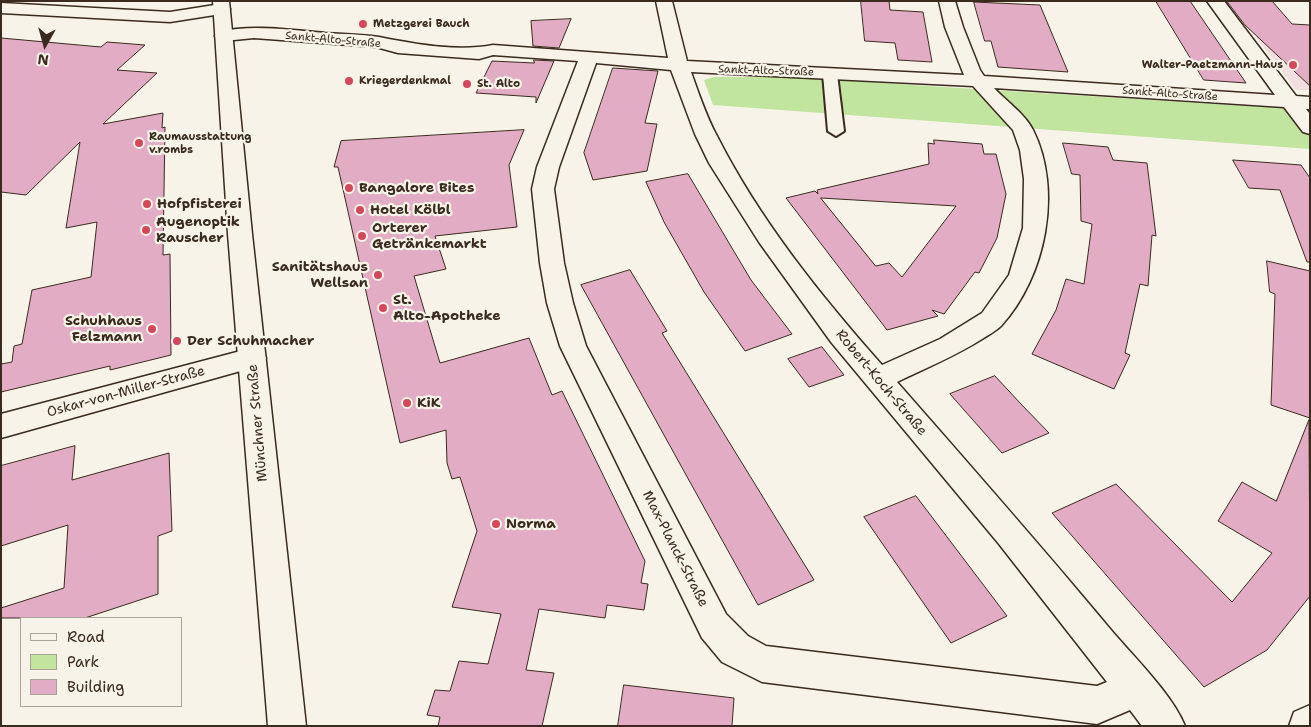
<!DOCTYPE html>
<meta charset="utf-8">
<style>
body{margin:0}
#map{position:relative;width:1311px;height:727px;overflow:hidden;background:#f7f3e8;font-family:"Shantell Sans",sans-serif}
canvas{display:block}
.frame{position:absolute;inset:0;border:2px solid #3b2a1e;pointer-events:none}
.legend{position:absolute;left:20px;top:617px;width:162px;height:90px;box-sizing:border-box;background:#f7f3e8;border:1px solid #aca397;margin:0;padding:6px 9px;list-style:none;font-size:15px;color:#3b2a1e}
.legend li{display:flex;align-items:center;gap:10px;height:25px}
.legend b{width:25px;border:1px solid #aca397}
.north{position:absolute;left:20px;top:20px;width:50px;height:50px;-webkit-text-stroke:4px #f7f3e8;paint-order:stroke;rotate:187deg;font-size:14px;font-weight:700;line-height:20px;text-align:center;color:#3b2a1e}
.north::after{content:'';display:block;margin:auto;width:18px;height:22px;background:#3b2a1e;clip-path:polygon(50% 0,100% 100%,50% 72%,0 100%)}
</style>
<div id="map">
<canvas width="1311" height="727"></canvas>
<div class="frame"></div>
<ul class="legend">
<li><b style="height:6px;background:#f7f3e8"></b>Road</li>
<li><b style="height:14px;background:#c1e49e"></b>Park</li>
<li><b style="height:14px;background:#e2acc5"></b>Building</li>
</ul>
<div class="north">N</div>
</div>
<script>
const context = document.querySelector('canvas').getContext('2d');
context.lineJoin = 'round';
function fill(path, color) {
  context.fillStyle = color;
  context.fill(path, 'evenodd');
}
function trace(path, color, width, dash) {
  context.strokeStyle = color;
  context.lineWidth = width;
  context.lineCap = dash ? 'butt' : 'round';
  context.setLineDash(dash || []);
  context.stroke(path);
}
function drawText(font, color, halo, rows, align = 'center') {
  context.font = font + ' "Shantell Sans",sans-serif';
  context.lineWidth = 4.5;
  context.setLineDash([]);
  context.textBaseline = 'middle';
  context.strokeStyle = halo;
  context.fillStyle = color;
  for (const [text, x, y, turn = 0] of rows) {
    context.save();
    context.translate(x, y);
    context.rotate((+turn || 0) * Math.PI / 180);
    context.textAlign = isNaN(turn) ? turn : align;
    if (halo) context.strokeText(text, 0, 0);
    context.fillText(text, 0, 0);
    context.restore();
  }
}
fill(new Path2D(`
 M1256 37 1310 39V90H1296Z`), '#f1dede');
fill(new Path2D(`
 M714 77H785L1310 110V149L713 105 704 80Z`), '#c1e49e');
const building = new Path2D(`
 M861 1H889L890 10 923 12 932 62 898 60 895 43 865 41Z
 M1156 1H1190L1246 83 1204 80Z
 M1227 1H1272L1292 24 1310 25V86L1245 25Z
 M974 2 1040 5 1068 72 998 67 991 41H985Z
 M571 19 559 48 533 46 531 21Z
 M1 38 101 47 107 42 145 45 117 70 157 73 103 124 163 113 162 128 165 127 163 255 170 254 171 355 110 370V366L1 392V364L12 362 14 346 22 344 32 290 91 277 97 222 66 228 80 142 26 195 1 192Z
 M534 60 554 61 536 103V97L476 93 492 61 534 63Z
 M613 68 658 71 645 123 657 124 647 171 593 180 584 153Z
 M524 130 509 165 517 227 435 236 446 269 414 276 440 363 529 338 552 395 562 391 645 561 641 583 648 584 644 610 607 605 605 618 539 609 526 670 554 673 542 726H438L440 717 427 715 435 690 450 691 459 661 488 664 501 614 452 607 477 531 460 477 452 479 447 463 446 430 400 443 338 167H334L341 141Z
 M934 140 982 144 984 154H996L1006 194 997 238 979 273 975 272 944 314 932 310 938 316 887 330 786 198 815 191 818 194 817 190 929 164 928 143 934 144ZM821 198 956 206 902 277 889 263 876 266Z
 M1063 143 1108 147 1113 160 1147 163 1156 236 1152 235 1148 286 1140 284 1125 353 1130 355 1114 389 1032 354 1056 310 1066 279 1084 284 1092 224 1081 221 1080 175 1072 174Z
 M1233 160 1301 165 1310 178V262H1307L1280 190 1249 188Z
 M688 174 751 280 792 334 745 351 704 292 664 222 646 182Z
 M1267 261 1310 271V418L1271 405 1275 294 1270 292Z
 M630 270 667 331 662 333 814 580 758 605 581 285Z
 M822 347 844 375 809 387 788 359Z
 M995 376 1021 404 1049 433 1002 453 950 394Z
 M1309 420 1310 596 1267 650 1204 687 1052 513 1116 484 1232 602 1272 553 1218 521 1242 482 1276 501Z
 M75 446 72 480 169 453 172 531 158 536V594L85 618H1V608L64 588 68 525 1 546V466Z
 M916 496 1007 616 951 643 864 517Z
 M624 685 734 698 732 726H618Z`);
fill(building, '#e2acc5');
trace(building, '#3b2a1e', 1);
const lane = new Path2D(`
 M830 70 837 74 844 131 836 136 828 131 823 74Z`);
const street = new Path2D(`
 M656 1H672L687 61 964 75 945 27 939 1H955L963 27 980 70 984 76 1275 95 1207 1H1224L1296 96 1310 97V109H1306L1310 114V134L1303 132 1284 107 994 88C1006 101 1025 114 1033 130 1063 190 1046 277 1001 326 996 331 988 335 982 339 955 356 926 368 897 382 969 464 1041 546 1111 630 1134 657 1172 694 1185 726H1142L1130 710 1097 724 762 682 722 662 702 638 560 346 547 303 540 263 532 189 537 167 578 61 493 55 479 59 398 53 376 47 254 38 224 41 218 40 215 36 218 32C252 24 290 30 325 33 343 34 361 34 379 37 414 44 457 52 493 45L668 58ZM596 63 671 70 695 134 709 163 759 242 831 342 999 544 1107 682 1097 686 766 646 748 636 726 614 586 346 573 303 564 263 554 189 559 167ZM691 72 973 86 1013 130 1020 150 1024 179 1023 228 1009 275 982 313 940 339 882 365C820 295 759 219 717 136 706 116 699 94 691 72Z
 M1 3 170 12 221 4 227 5 230 9 227 13 221 14 170 22 1 13Z
 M252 348 262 351 266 358 262 365 1 438V414Z
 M1310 705V726H1289L1294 712Z`);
const secondary = new Path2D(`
 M213 1H229L252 234 306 726H268L228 234Z`);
trace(lane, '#3b2a1e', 4);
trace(street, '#3b2a1e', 3);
trace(secondary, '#3b2a1e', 3);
fill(lane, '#f7f3e8');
fill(street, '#f7f3e8');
fill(secondary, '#f7f3e8');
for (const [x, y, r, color] of [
 [363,24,5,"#d1495b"],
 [1293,65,5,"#d1495b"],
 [349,81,5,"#d1495b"],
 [467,84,5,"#d1495b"],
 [139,143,5,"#d1495b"],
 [349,188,5,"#d1495b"],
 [147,204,5,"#d1495b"],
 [360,210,5,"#d1495b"],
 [146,230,5,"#d1495b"],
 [362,236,5,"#d1495b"],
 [378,275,5,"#d1495b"],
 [383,308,5,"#d1495b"],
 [152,329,5,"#d1495b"],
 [177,341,5,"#d1495b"],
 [407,403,5,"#d1495b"],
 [496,524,5,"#d1495b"]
]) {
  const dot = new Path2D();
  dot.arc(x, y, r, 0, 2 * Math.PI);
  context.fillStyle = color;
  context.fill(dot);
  trace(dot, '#f7f3e8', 2);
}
drawText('bold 11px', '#3b2a1e', '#f7f3e8', [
 ["Metzgerei Bauch",373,24],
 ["Walter-Paetzmann-Haus",1283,65,"right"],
 ["Kriegerdenkmal",359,81],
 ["St. Alto",477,84],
 ["Raumausstattung",149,137],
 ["v.rombs",149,150]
], 'left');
drawText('11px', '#3b2a1e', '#f7f3e8', [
 ["Sankt-Alto-Straße",333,40,5],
 ["Sankt-Alto-Straße",766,71,2],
 ["Sankt-Alto-Straße",1170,94,4]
]);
drawText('bold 14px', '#3b2a1e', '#f7f3e8', [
 ["Bangalore Bites",359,188],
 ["Hofpfisterei",157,204],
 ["Hotel Kölbl",370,210],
 ["Augenoptik",156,222],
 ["Rauscher",156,238],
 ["Orterer",372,228],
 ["Getränkemarkt",372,244],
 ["Sanitätshaus",368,267,"right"],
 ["Wellsan",368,283,"right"],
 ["St.",393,300],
 ["Alto-Apotheke",393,316],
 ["Schuhhaus",142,321,"right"],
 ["Felzmann",142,337,"right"],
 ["Der Schuhmacher",187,341],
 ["KiK",417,403],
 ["Norma",506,524]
], 'left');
drawText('14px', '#3b2a1e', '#f7f3e8', [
 ["Robert-Koch-Straße",881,383,50],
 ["Oskar-von-Miller-Straße",126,392,-15],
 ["Münchner Straße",258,423,-95],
 ["Max-Planck-Straße",675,549,63]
]);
</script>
